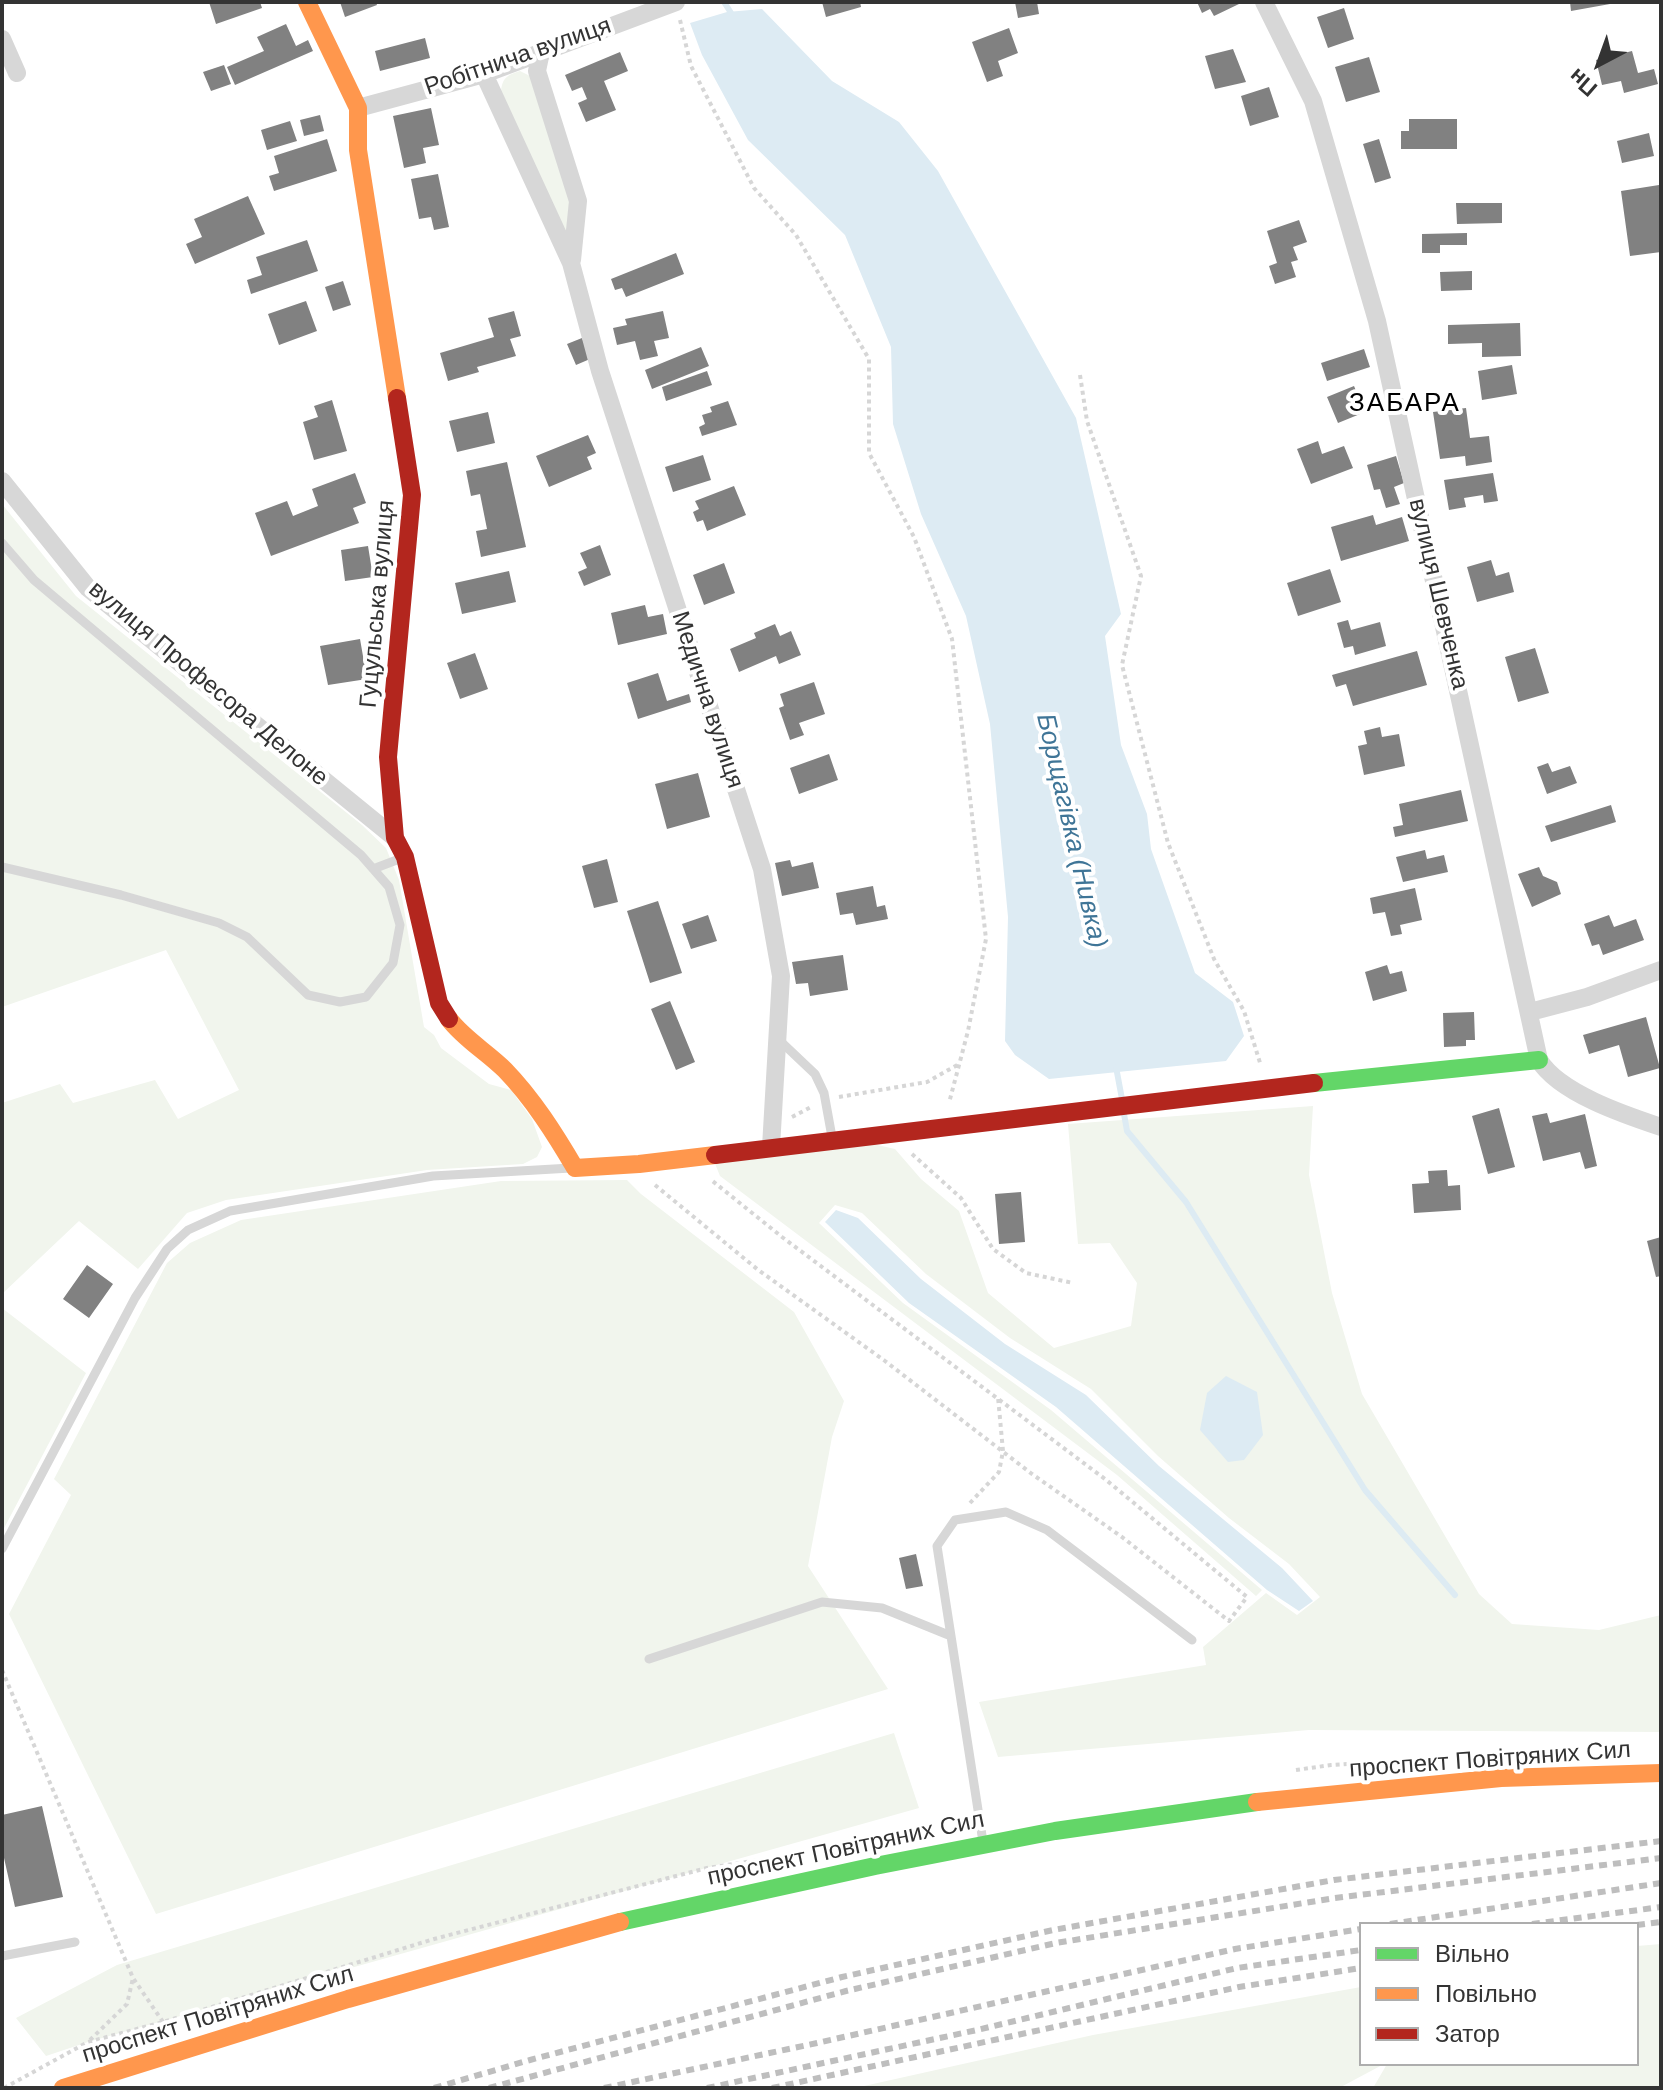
<!DOCTYPE html>
<meta charset="utf-8">
<style>
body{margin:0}
#map{position:relative;width:1663px;height:2090px;overflow:hidden;background:#fff;font-family:Helvetica,sans-serif}
canvas{display:block}
.frame{position:absolute;inset:0;border:4px solid #333;pointer-events:none}
.legend{position:absolute;left:1359px;top:1922px;width:280px;height:144px;box-sizing:border-box;background:#fff;border:2px solid #adadad;margin:0;padding:10px 14px;list-style:none;font-size:24px;color:#333}
.legend li{display:flex;align-items:center;gap:16px;height:40px}
.legend b{width:40px;border:2px solid #adadad}
.north{position:absolute;left:1559px;top:24px;width:80px;height:80px;-webkit-text-stroke:6px #fff;paint-order:stroke;rotate:221deg;font-size:22px;font-weight:700;line-height:32px;text-align:center;color:#333}
.north::after{content:'';display:block;margin:auto;width:28px;height:36px;background:#333;clip-path:polygon(50% 0,100% 100%,50% 72%,0 100%)}
</style>
<div id="map">
<canvas width="1663" height="2090"></canvas>
<div class="frame"></div>
<ul class="legend">
<li><b style="height:10px;background:#63d668"></b>Вільно</li>
<li><b style="height:10px;background:#ff974d"></b>Повільно</li>
<li><b style="height:10px;background:#b3261e"></b>Затор</li>
</ul>
<div class="north">Пн</div>
</div>
<script>
const context = document.querySelector('canvas').getContext('2d');
context.lineJoin = 'round';
function fill(path, color) {
  context.fillStyle = color;
  context.fill(path, 'evenodd');
}
function trace(path, color, width, dash) {
  context.strokeStyle = color;
  context.lineWidth = width;
  context.lineCap = dash ? 'butt' : 'round';
  context.setLineDash(dash || []);
  context.stroke(path);
}
function drawText(font, color, halo, rows, align = 'center') {
  context.font = font + ' Helvetica,sans-serif';
  context.lineWidth = 8;
  context.setLineDash([]);
  context.textBaseline = 'middle';
  context.strokeStyle = halo;
  context.fillStyle = color;
  for (const [text, x, y, turn = 0] of rows) {
    context.save();
    context.translate(x, y);
    context.rotate((+turn || 0) * Math.PI / 180);
    context.textAlign = isNaN(turn) ? turn : align;
    if (halo) context.strokeText(text, 0, 0);
    context.fillText(text, 0, 0);
    context.restore();
  }
}
fill(new Path2D(`
 M520 71 532 77 573 202 569 239 501 92C502 78 507 75 520 71Z
 M2 504 76 596 362 825 386 848 399 880 424 1027 434 1035 441 1048 489 1084 511 1090 532 1119 542 1147 537 1157 523 1164 427 1170 226 1200 187 1213 138 1269 79 1221 2 1294V1103L60 1084 73 1103 155 1080 178 1119 239 1090 166 950 2 1007Z
 M1313 1106 1309 1175 1332 1293 1362 1394 1479 1594 1512 1624 1599 1630 1661 1615V1732L1309 1730 998 1757 979 1702 1206 1665 1203 1647 1266 1593 1297 1615 1320 1597 1289 1564 1229 1518 1158 1456 1091 1389 1010 1338 926 1274 862 1213 835 1205 819 1223 903 1303 1051 1410 1262 1590 1256 1596 1117 1475 720 1176 714 1161 873 1144 895 1149 921 1179 959 1211 988 1293 1054 1348 1131 1326 1137 1283 1110 1243 1078 1244 1068 1124Z
 M627 1180 641 1194 794 1312 844 1401 832 1437 808 1566 888 1689 156 1914 9 1614 71 1495 54 1479 167 1263 190 1243 241 1220 501 1181Z
 M2 1308 86 1373 2 1532Z
 M894 1733 919 1808 88 2042 46 2056 16 2018 117 1965Z
 M1661 1944V2088H1373L1387 2064H1637V1946Z
 M1361 1987V2064H1384L1339 2088H855L1093 2035Z`), '#f1f5ed');
fill(new Path2D(`
 M762 9 832 81 899 122 938 171 1076 418 1121 614 1105 636 1121 745 1147 814 1151 849 1195 973 1233 1002 1244 1036 1226 1061 1049 1079 1015 1055 1005 1041 1008 917 990 724 966 616 921 514 893 424 891 347 845 235 748 140 702 55 690 23 727 12Z
 M836 1210 858 1218 921 1279 1005 1344 1086 1395 1159 1466 1282 1568 1313 1601 1299 1611 1267 1590 1056 1407 909 1303 825 1222Z
 M1226 1376 1257 1392 1263 1435 1244 1460 1228 1462 1200 1430 1207 1393Z`), '#ddebf3');
trace(new Path2D(`
 M724 2 733 16
 M1116 1067 1122 1099
 M1124 1114 1127 1131 1186 1202 1365 1490 1455 1595`), '#ddebf3', 6);
fill(new Path2D(`
 M209 2H260L262 8 216 24Z
 M340 2H376L377 5 345 17Z
 M822 2H860L861 7 826 17Z
 M1015 2H1037L1039 14 1018 18Z
 M1197 2H1238L1239 4 1214 16 1210 9 1202 13Z
 M1570 2H1610V4L1571 11Z
 M1344 8 1354 39 1328 48 1317 17Z
 M286 24 296 46 308 40 313 51 235 85 227 67 264 51 257 37Z
 M1009 28 1018 53 998 61 1003 76 987 82 972 42Z
 M425 38 430 58 380 71 375 51Z
 M1233 49 1246 82 1215 89 1205 56Z
 M1632 51 1638 73 1654 69 1658 84 1624 93 1621 81 1602 85 1596 60Z
 M620 52 628 71 604 81 616 110 586 122 578 103 587 99 582 87 572 91 565 75Z
 M1369 57 1380 92 1346 102 1335 67Z
 M224 65 231 84 211 91 203 72Z
 M1269 87 1279 117 1250 126 1241 96Z
 M431 108 439 145 423 148 426 163 404 168 393 116Z
 M320 115 324 131 304 136 300 120Z
 M1409 119H1457V149H1401V131H1409Z
 M290 121 297 141 267 150 261 130Z
 M1649 133 1654 156 1622 163 1617 141Z
 M327 139 337 171 274 191 269 176 279 173 274 156Z
 M1379 139 1391 178 1375 183 1363 144Z
 M438 174 449 227 434 230 431 217 419 219 411 179Z
 M1659 185 1661 252 1630 256 1621 191Z
 M248 196 265 234 195 264 186 244 202 237 194 219Z
 M1456 203H1502V223L1457 224Z
 M1299 220 1307 242 1293 247 1298 260 1291 262 1296 277 1275 284 1269 266 1277 263 1267 231Z
 M1467 233V245H1440V253H1422V234Z
 M307 240 318 271 251 294 247 280 262 275 256 257Z
 M676 253 684 274 626 297 622 288 615 290 611 279Z
 M1472 271V290L1441 291 1440 272Z
 M343 281 351 305 333 311 325 287Z
 M306 301 317 331 279 345 268 314Z
 M514 311 521 336 510 339 516 356 477 367 479 372 448 381 440 353 494 337 488 318Z
 M663 311 669 338 654 341 658 356 640 360 635 341 617 345 613 328 627 325 625 319Z
 M1520 323 1521 356 1482 357V343L1448 344V325Z
 M582 338 590 359 576 365 567 344Z
 M701 347 709 366 652 389 645 370Z
 M1364 349 1370 367 1327 381 1321 363Z
 M1512 365 1517 394 1482 400 1478 371Z
 M707 371 712 385 666 401 662 387Z
 M1354 386 1365 412 1338 423 1327 397Z
 M332 400 347 451 314 460 303 422 318 417 314 406Z
 M728 401 737 425 702 436 699 427 705 424 702 415 712 412 710 407Z
 M1466 408 1470 438 1489 436 1492 462 1466 466 1465 456 1440 459 1433 412Z
 M488 412 495 443 457 452 449 421Z
 M588 435 596 453 587 457 592 469 549 487 536 456Z
 M1318 441 1322 454 1344 446 1353 468 1311 484 1297 449Z
 M703 455 711 480 673 492 665 467Z
 M1396 456 1404 483 1394 487 1400 504 1386 508 1380 489 1374 490 1367 465Z
 M507 462 526 547 481 557 476 531 487 529 480 494 471 496 466 471Z
 M355 473 366 503 353 508 359 523 271 556 255 513 287 501 293 516 318 506 312 489Z
 M1493 473 1498 501 1484 503 1483 495 1464 498 1466 507 1449 510 1444 480Z
 M734 486 746 515 707 531 703 520 697 522 693 512 699 509 695 501Z
 M1373 515 1376 525 1402 517 1409 541 1341 561 1331 527Z
 M600 545 611 575 584 586 578 572 587 568 580 553Z
 M368 546 373 577 345 581 341 550Z
 M1491 560 1496 576 1509 572 1514 592 1477 602 1467 567Z
 M724 563 735 593 704 605 693 575Z
 M1330 569 1341 602 1298 616 1287 583Z
 M509 571 516 602 462 614 455 583Z
 M645 605 648 617 663 614 667 634 618 645 611 613Z
 M1348 620 1351 630 1380 622 1386 646 1355 655 1353 646 1344 648 1337 623Z
 M775 624 780 636 791 631 801 655 779 664 776 656 739 672 730 649 756 638 754 633Z
 M360 639 367 679 328 685 320 646Z
 M1535 648 1549 693 1518 702 1505 657Z
 M1417 651 1427 685 1353 706 1346 684 1336 687 1332 675Z
 M475 653 488 689 460 699 447 663Z
 M658 673 667 701 689 694 691 702 638 719 627 683Z
 M814 682 825 714 799 723 804 735 790 740 779 708 784 706 780 694Z
 M1380 727 1382 737 1399 734 1405 766 1364 775 1358 746 1367 744 1364 731Z
 M829 754 838 780 799 794 790 768Z
 M1548 763 1552 772 1570 766 1577 783 1547 794 1537 767Z
 M698 773 710 817 667 829 655 784Z
 M1461 790 1468 821 1395 837 1393 827 1403 825 1399 804Z
 M1611 805 1616 822 1551 842 1545 826Z
 M1425 850 1427 859 1444 855 1448 872 1403 882 1396 857Z
 M607 859 618 902 594 908 582 866Z
 M790 860 792 867 813 862 819 888 782 896 775 863Z
 M1539 867 1543 876 1557 882 1561 894 1532 907 1518 874Z
 M873 886 877 907 885 905 888 919 856 925 853 913 840 915 836 893Z
 M1415 888 1422 920 1400 925 1402 934 1391 936 1385 912 1373 914 1370 898Z
 M658 901 682 973 650 983 627 911Z
 M708 915 717 941 691 949 682 924Z
 M1609 915 1614 927 1636 919 1644 940 1603 955 1599 944 1592 946 1584 924Z
 M843 955 848 990 810 996 808 983 796 984 792 962Z
 M1387 965 1390 974 1402 971 1407 991 1373 1001 1365 972Z
 M670 1001 695 1062 676 1070 651 1009Z
 M1474 1012 1475 1040H1466V1046L1444 1047 1443 1013Z
 M1646 1017 1660 1068 1628 1077 1619 1045 1589 1054 1583 1035Z
 M1499 1108 1515 1167 1488 1174 1472 1116Z
 M1547 1113 1550 1123 1585 1114 1597 1166 1585 1169 1580 1152 1543 1161 1532 1116Z
 M1447 1170 1448 1186 1460 1185 1461 1210 1414 1213 1412 1184 1429 1183 1428 1171Z
 M1021 1192 1025 1242 999 1244 995 1194Z
 M1661 1237V1276L1656 1277 1647 1241Z
 M87 1265 113 1284 89 1318 63 1299Z
 M916 1554 923 1586 906 1589 899 1558Z
 M42 1806 63 1897 15 1907 2 1849V1815Z`), '#818181');
trace(new Path2D(`
 M680 20 691 66 754 188 796 235 869 359V453L914 537 952 639 986 939 968 1031 949 1103
 M1080 375 1087 421 1141 576 1122 665 1168 843 1214 959 1244 1011 1261 1066
 M839 1097 927 1082 959 1064
 M792 1117 813 1106
 M912 1154 961 1198 993 1249 1026 1273 1073 1283
 M655 1185 757 1269 885 1361 1032 1474 1122 1537 1229 1621 1247 1597 1105 1479 782 1237 710 1179
 M970 1503 999 1472 1003 1451 998 1397
 M2 1670 133 1978 163 2022
 M1296 1770 1331 1765 1391 1761
 M90 2040 127 2004 133 1978
 M4 2088 88 2042 163 2022 434 1939 707 1868 806 1853`), '#d6d6d6', 4, [4, 4]);
trace(new Path2D(`
 M2 543 34 580 361 855 389 887 400 925 393 963 366 997 340 1002 308 995 247 937 219 923 121 895 2 867
 M373 869 402 858
 M777 1038 815 1074 824 1093 832 1137
 M2 1549 135 1298 167 1249 188 1230 230 1211 433 1176 571 1168
 M649 1659 822 1602 882 1608 951 1636
 M983 1842 937 1546 955 1520 1006 1512 1047 1530 1192 1640
 M2 1956 75 1942`), '#d7d7d7', 9);
trace(new Path2D(`
 M1264 2 1313 101 1377 321 1539 1060C1559 1093 1625 1115 1661 1127
 M2 39 17 73
 M541 52 537 71 578 201 572 260
 M484 74 571 263 600 371 762 869 781 976 771 1147
 M358 108 484 74 676 2
 M2 481 88 588 395 838
 M1530 1012 1587 997 1661 970`), '#d7d7d7', 18);
trace(new Path2D(`
 M1314 1083 1539 1060
 M620 1922 875 1866 1055 1831 1257 1802`), '#63d668', 18);
trace(new Path2D(`
 M307 2 358 108V150L397 398
 M449 1019C464 1039 487 1052 505 1070 533 1099 555 1134 575 1168L639 1164 715 1155
 M1257 1802 1501 1778 1661 1773
 M63 2088 348 1999 620 1922`), '#ff974d', 18);
trace(new Path2D(`
 M397 398 412 495 388 757 395 838 405 857 439 1003 449 1019
 M715 1155 1314 1083`), '#b3261e', 18);
trace(new Path2D(`
 M1390 1924 1661 1883
 M1532 1924 1661 1907
 M1637 1925 1661 1922
 M434 2088 530 2060 842 1977 1053 1930 1334 1880 1661 1841
 M489 2088 846 1991 1056 1943 1335 1898 1661 1858
 M604 2088 817 2043 1235 1949 1361 1929
 M707 2088 977 2030 1237 1968 1361 1950
 M772 2088 1239 1987 1361 1968`), '#bebebe', 6, [8, 6]);
drawText('24px', '#333', '#fff', [
 ["Робітнича вулиця",518,57,-19],
 ["вулиця Шевченка",1438,594,77],
 ["Гуцульська вулиця",378,604,-85],
 ["вулиця Професора Делоне",208,684,40],
 ["Медична вулиця",707,700,72],
 ["проспект Повітряних Сил",1490,1760,-4],
 ["проспект Повітряних Сил",846,1849,-12],
 ["проспект Повітряних Сил",218,2015,-17]
]);
context.letterSpacing = '2px';
drawText('26px', '#000', '#fff', [
 ["ЗАБАРА",1405,404]
]);
context.letterSpacing = '0px';
drawText('italic 26px', '#3f7597', '#fff', [
 ["Борщагівка (Нивка)",1071,831,77]
]);
</script>
